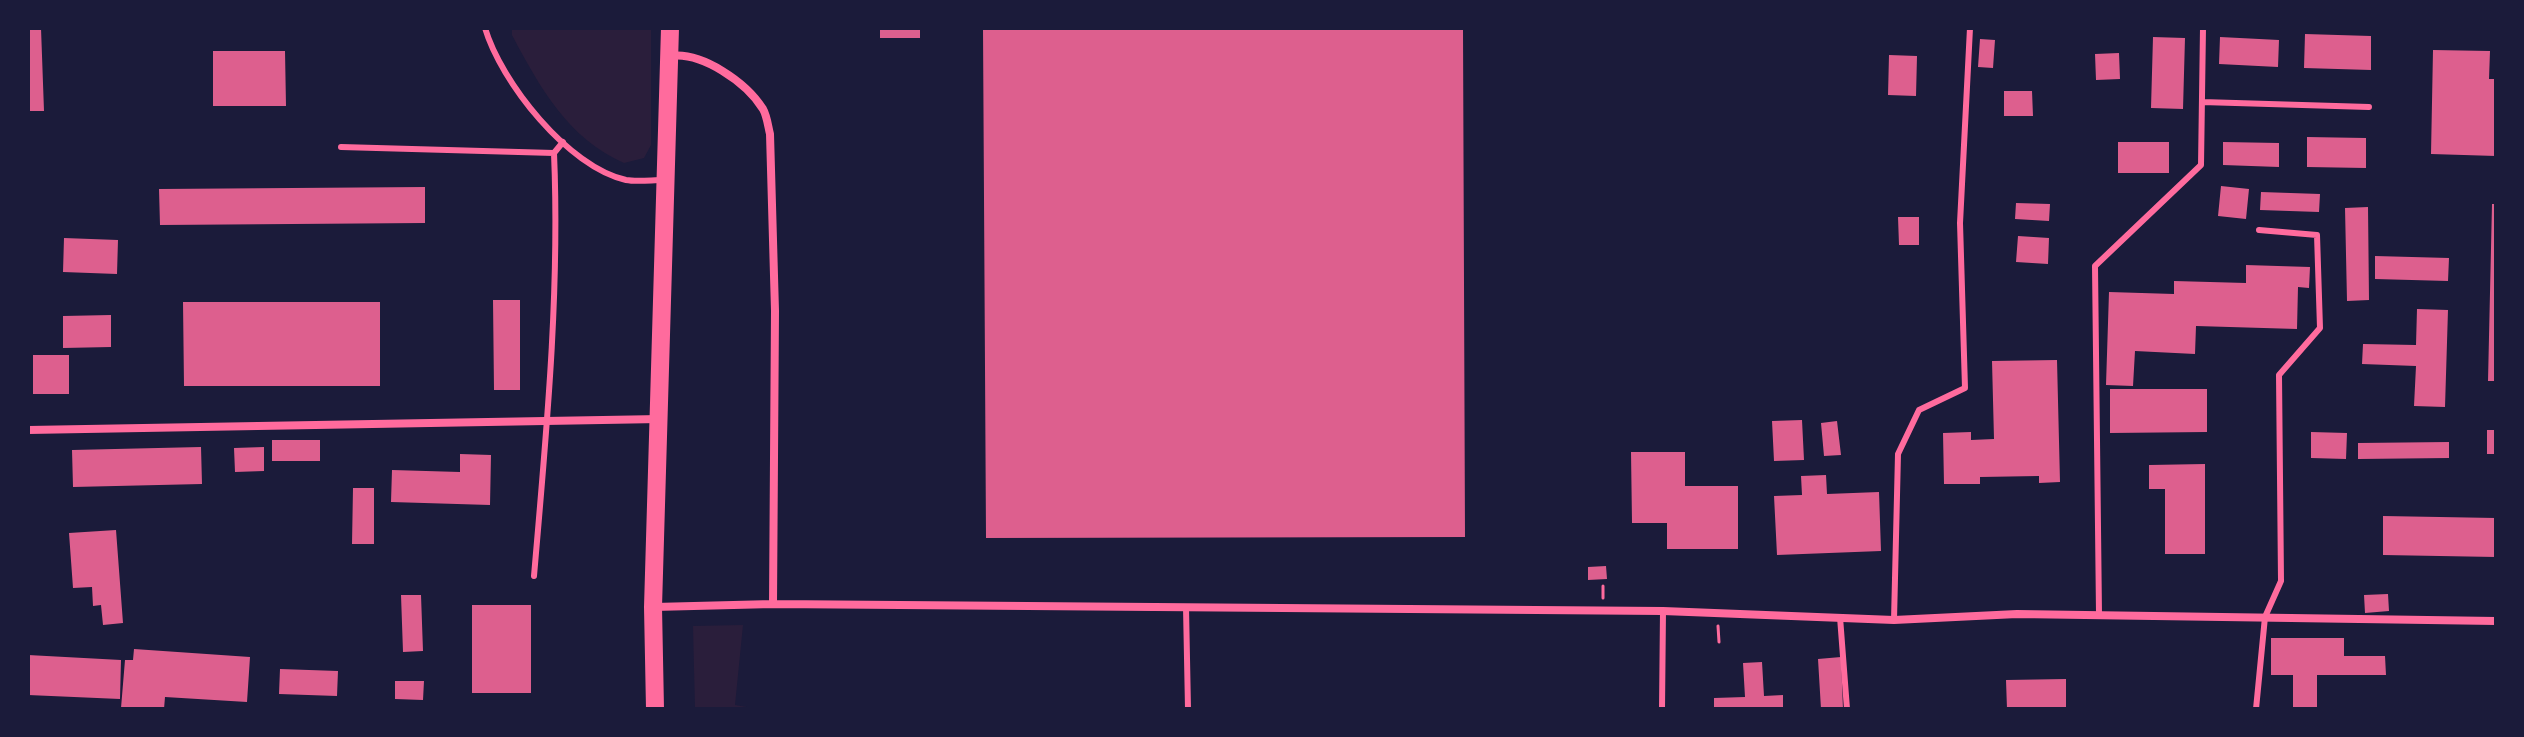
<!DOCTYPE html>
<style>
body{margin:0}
#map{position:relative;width:2524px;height:737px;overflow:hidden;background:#1b1b3a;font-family:Manrope,sans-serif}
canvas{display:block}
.frame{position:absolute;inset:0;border:30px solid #1b1b3a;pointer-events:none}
</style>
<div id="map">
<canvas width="2524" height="737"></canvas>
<div class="frame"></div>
</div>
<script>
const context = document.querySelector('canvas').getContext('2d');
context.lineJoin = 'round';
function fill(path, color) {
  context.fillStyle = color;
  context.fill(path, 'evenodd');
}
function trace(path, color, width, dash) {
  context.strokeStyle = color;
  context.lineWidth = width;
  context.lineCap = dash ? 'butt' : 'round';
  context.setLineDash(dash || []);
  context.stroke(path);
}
fill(new Path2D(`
 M512 28H651V145L644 158 624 163C568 138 540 88 512 35Z
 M743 625 735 705 758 709H695L693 626Z`), '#2a1e3b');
fill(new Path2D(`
 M28 28H41L44 111H28Z
 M880 28H920V38H880Z
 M983 28H1463L1465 537 986 538Z
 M2305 34 2371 36V70L2304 68Z
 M2153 37 2185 38 2183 109 2151 108Z
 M2220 37 2279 40 2278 67 2219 64Z
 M1980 39 1995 40 1993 68 1978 67Z
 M2433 50 2490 51 2489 79H2496V156L2431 154Z
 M213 51H285L286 106H213Z
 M2119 53 2120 79 2096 80 2095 54Z
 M1889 55 1917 56 1916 96 1888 95Z
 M2004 91H2032L2033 116H2004Z
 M2307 137 2366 138V168L2307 167Z
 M2118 142H2169V173H2118Z
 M2223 142 2279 143V167L2223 165Z
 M2221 186 2249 189 2246 219 2218 216Z
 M425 187V223L160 225 159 189Z
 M2261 192 2320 194 2319 212 2260 210Z
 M2016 203 2050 204 2049 221 2015 219Z
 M2492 204H2496V381H2488Z
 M2368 207 2369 300 2347 301 2345 208Z
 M1898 217H1919V245H1899Z
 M2018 236 2049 238 2048 264 2016 262Z
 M64 238 118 240 117 274 63 272Z
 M2375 256 2449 258 2448 281 2375 279Z
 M2246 265 2310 267 2309 288 2298 287 2297 329 2196 326 2195 354 2135 351 2133 386 2106 385 2109 292 2174 294V281L2246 283Z
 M493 300H520V390H494Z
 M183 302H380V386H184Z
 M2417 309 2448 310 2445 407 2414 406 2416 366 2362 364 2363 344 2416 345Z
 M111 315V347L63 348V316Z
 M33 355H69V394H33Z
 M2057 360 2060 482 2039 483V476L1980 477V484H1944L1943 433 1971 432V440L1994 439 1992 361Z
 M2110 389H2207V432L2110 433Z
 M1802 420 1804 460 1774 461 1772 421Z
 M1837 421 1841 455 1824 456 1821 423Z
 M2487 430H2496V454H2487Z
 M2311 432 2347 433 2346 459 2311 458Z
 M272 440H320V461H272Z
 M2449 442V458L2358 459V443Z
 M201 447 202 484 73 487 72 450Z
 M264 447V471L235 472 234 448Z
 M1631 452H1685V486H1738V549H1667V523H1632Z
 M460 454 491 455 490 505 391 502 392 470 460 472Z
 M2205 464V554H2165V489H2149V465Z
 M1826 475 1827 494 1879 492 1881 551 1777 555 1774 496 1802 495 1801 476Z
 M353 488H374V544H352Z
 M2383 516 2496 518V557L2383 555Z
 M116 530 123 623 103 625 101 605 93 606 92 587 73 588 69 533Z
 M1606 566 1607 579 1588 580V567Z
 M2388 594 2389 611 2365 613 2364 595Z
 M401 595H421L423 651 403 652Z
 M472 605H531V693H472Z
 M2271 638H2344V656H2385L2386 675H2317V709H2293V675H2271Z
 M134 649 250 657 247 702 165 697 164 709 121 708 125 660H133Z
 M28 655 121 660 120 699 28 695Z
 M1841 657 1843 709H1821L1818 659Z
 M1762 662 1764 696 1783 695V709H1714V698L1745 697 1743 663Z
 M280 669 338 671 337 696 279 694Z
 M2066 679V709H2007L2006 680Z
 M395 681H424L423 700 395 699Z`), '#dd5f8e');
trace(new Path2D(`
 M1603 586V598
 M1718 626 1719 642`), '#ff6b9d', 3);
trace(new Path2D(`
 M485 28C501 82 568 167 626 180 637 182 652 180 663 180
 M2202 102 2369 107
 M341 147 554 153 563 142
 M534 576C546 436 560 294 554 153
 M1186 607 1188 709
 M2099 614 2095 266 2201 165 2203 28
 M1840 617 1847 709
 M1894 620 1898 454 1919 410 1965 388 1960 223 1970 28
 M1662 709 1663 611
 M2256 709 2265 617 2281 581 2279 375 2320 328 2317 235 2259 230`), '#ff6b9d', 6);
trace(new Path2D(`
 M671 56C702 52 746 82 763 109 767 116 768 126 770 134L775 311 773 604
 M28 430 660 419
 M654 607 773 604 1663 611 1894 620 2017 614 2496 621`), '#ff6b9d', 8);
trace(new Path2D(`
 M655 709 653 607 670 28`), '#ff6b9d', 18);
</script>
